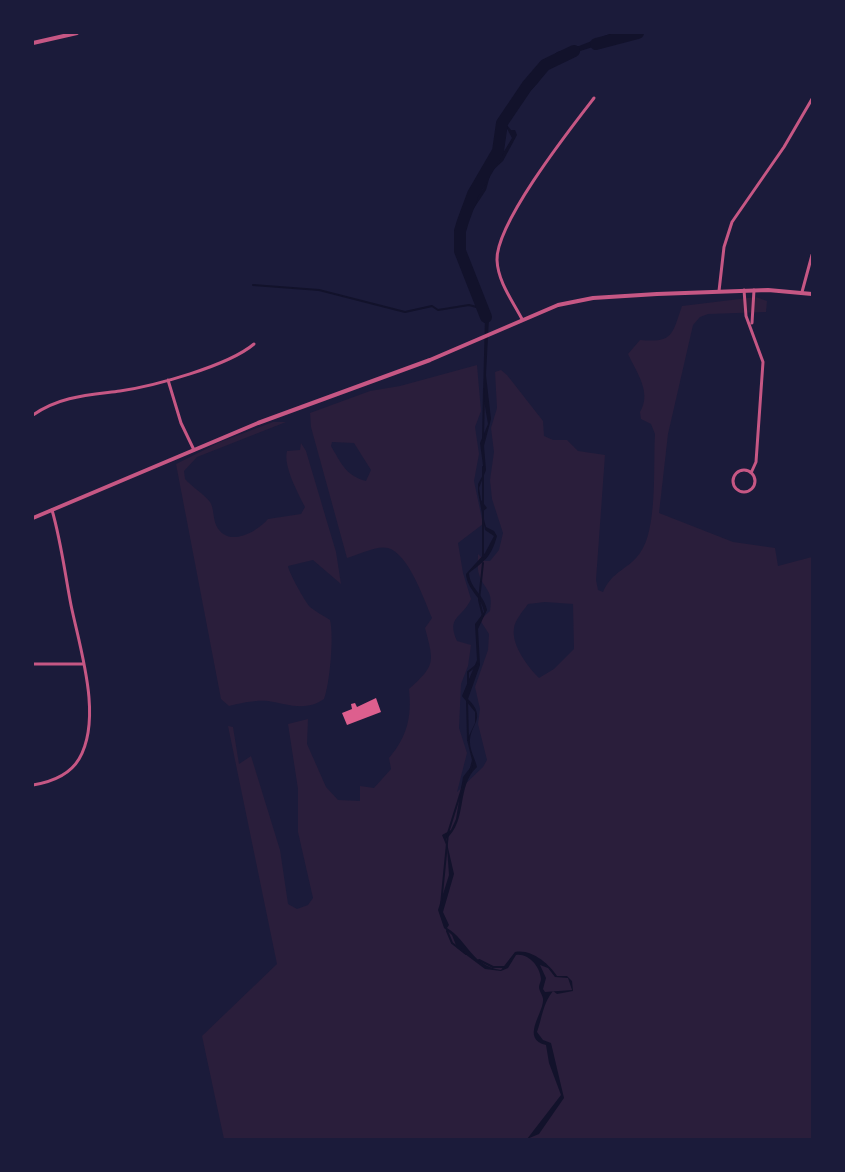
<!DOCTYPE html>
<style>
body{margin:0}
#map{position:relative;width:845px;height:1172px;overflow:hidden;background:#1b1b3a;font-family:"Alegreya Sans",sans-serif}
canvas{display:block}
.frame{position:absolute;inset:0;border:34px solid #1b1b3a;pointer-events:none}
</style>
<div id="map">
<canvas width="845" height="1172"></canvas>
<div class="frame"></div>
</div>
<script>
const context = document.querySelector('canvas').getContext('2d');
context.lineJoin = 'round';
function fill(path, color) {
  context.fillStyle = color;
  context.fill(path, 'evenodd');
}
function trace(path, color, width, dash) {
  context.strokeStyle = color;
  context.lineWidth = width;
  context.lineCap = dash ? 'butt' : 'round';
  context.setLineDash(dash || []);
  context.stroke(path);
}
fill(new Path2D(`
 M756 297 767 301 766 312 708 314 700 317 693 325 668 434 659 513 733 542 775 548 778 566 812 557V1139H224L202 1036 277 964 228 726 233 727 239 764 251 756 280 850 288 904 297 909 308 905 313 898 298 832V789L288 724 308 719 307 744 326 787 338 800 360 801V786L374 788 391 769 389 758C407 737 412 717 409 689 436 665 434 662 425 628L432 618C424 600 409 554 388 548 377 545 358 555 347 558L311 427 310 413 370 391 400 386 477 365 481 411 475 427 479 454 474 481 483 524 458 543 463 573 471 599C462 619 446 616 457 641L471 645 468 666 461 684 459 728 467 753 457 792 483 767 487 760 478 724 480 709 475 687 488 650 489 634 480 620 490 611C494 589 483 589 479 574 477 568 478 561 478 554L485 561H490L499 550 503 533 492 499 490 480 494 452 491 428 497 408 495 372 501 370 507 375 543 421 544 436 553 440H567L578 451 605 455 596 580 598 590 603 592C612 571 629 569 640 553 658 529 653 464 655 434L651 424 641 419 640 412C652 393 637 373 628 354L640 340C673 343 672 335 682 306ZM332 442 354 443 371 470 366 481C346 476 341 463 331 446ZM545 602 573 604 574 649 554 669 539 678C528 667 511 645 514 628 515 620 523 611 528 604Z
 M273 422H286L197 457 184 471 185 479C192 487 204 494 210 502 214 508 213 518 216 525 227 549 257 532 268 519L301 514 305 507C298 493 283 466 287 451L300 450 301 443 306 451 336 552 341 584 313 560 288 566C288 571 305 602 310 607 316 612 324 616 330 620 334 636 330 683 324 699 305 712 288 704 268 701 255 700 241 703 229 706L221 699 176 464 220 442Z`), '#2a1e3b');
fill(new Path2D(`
 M612 33H637L555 59 537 84 509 113 507 125 511 130H515L517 135 503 161 491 172 486 190 463 225 465 235 460 254 477 282 489 318 486 375 491 419 484 446 486 470 479 488 481 500 487 508 482 512 486 527 494 531 497 536C491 557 485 561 469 573 470 589 484 594 487 610L478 629 480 665 468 699C488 719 469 724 470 743 470 750 475 759 477 767 456 786 468 821 446 839L454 874 443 912 449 925 447 928C468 941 472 966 501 970L515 952C532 949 549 964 557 976H567L572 981 573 991 557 994 553 991C543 1003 542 1018 537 1032L543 1040 551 1043 564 1098 539 1134 527 1139 561 1095 549 1063 546 1045C521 1039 542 1015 543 1001 544 996 539 992 539 987 539 984 541 982 541 979 540 966 528 953 516 955L508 968 501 971 485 969 457 948 452 935 444 928 438 910 449 875 447 847 442 835 451 830 456 819 463 777 473 764 467 740 475 723V712L462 696 477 660 475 624 484 612C482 597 467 590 466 574L485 553 494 536 485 530 478 492V484L484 473 480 443 488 424 483 395 485 316 473 277 464 268 458 254 457 244 466 213 483 189 490 168 503 153 512 138 505 125 508 108 526 94 538 79 542 67 557 52 579 46ZM540 965 548 968 555 977 568 978 572 990 545 992 543 989 546 978Z`), '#12122b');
trace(new Path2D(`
 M253 285 319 290 405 312 432 306 438 310 469 305 484 309
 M483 440 484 389
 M483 467V557
 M483 563 479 600 483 616
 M468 684V672L478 664
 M467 701 468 740
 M470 772 473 760
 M441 905 448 833 464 782
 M447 931 452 943 466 954
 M479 960 493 967H504`), '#12122b', 2);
trace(new Path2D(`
 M596 44 638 33
 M486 317 460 251V231L463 221 473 194 498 151 502 123 527 86 545 65 574 51`), '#12122b', 12);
fill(new Path2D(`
 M376 698 381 712 347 725 342 713 352 709 351 704 355 703 357 707Z`), '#dd5f8e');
trace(new Path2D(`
 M744 290 746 316 763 362 756 462 751 473
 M719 291 724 247 732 222 784 147 812 99
 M802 292 812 255
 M522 319C512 300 498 282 497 260 496 223 570 129 594 98
 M752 323 754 290
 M168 380 181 423 194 450
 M33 415C60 396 89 395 120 391 154 386 228 366 254 344
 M733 481a11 11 0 1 1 22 0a11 11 0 1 1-22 0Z
 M33 664H83
 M33 785C51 782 69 776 79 759 103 718 80 649 71 605 65 574 61 541 52 510`), '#c65784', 3);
trace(new Path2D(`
 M33 43 77 33
 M33 518 258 423 430 360 558 305 593 298 657 294 768 290 812 294`), '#c65784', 4);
</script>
